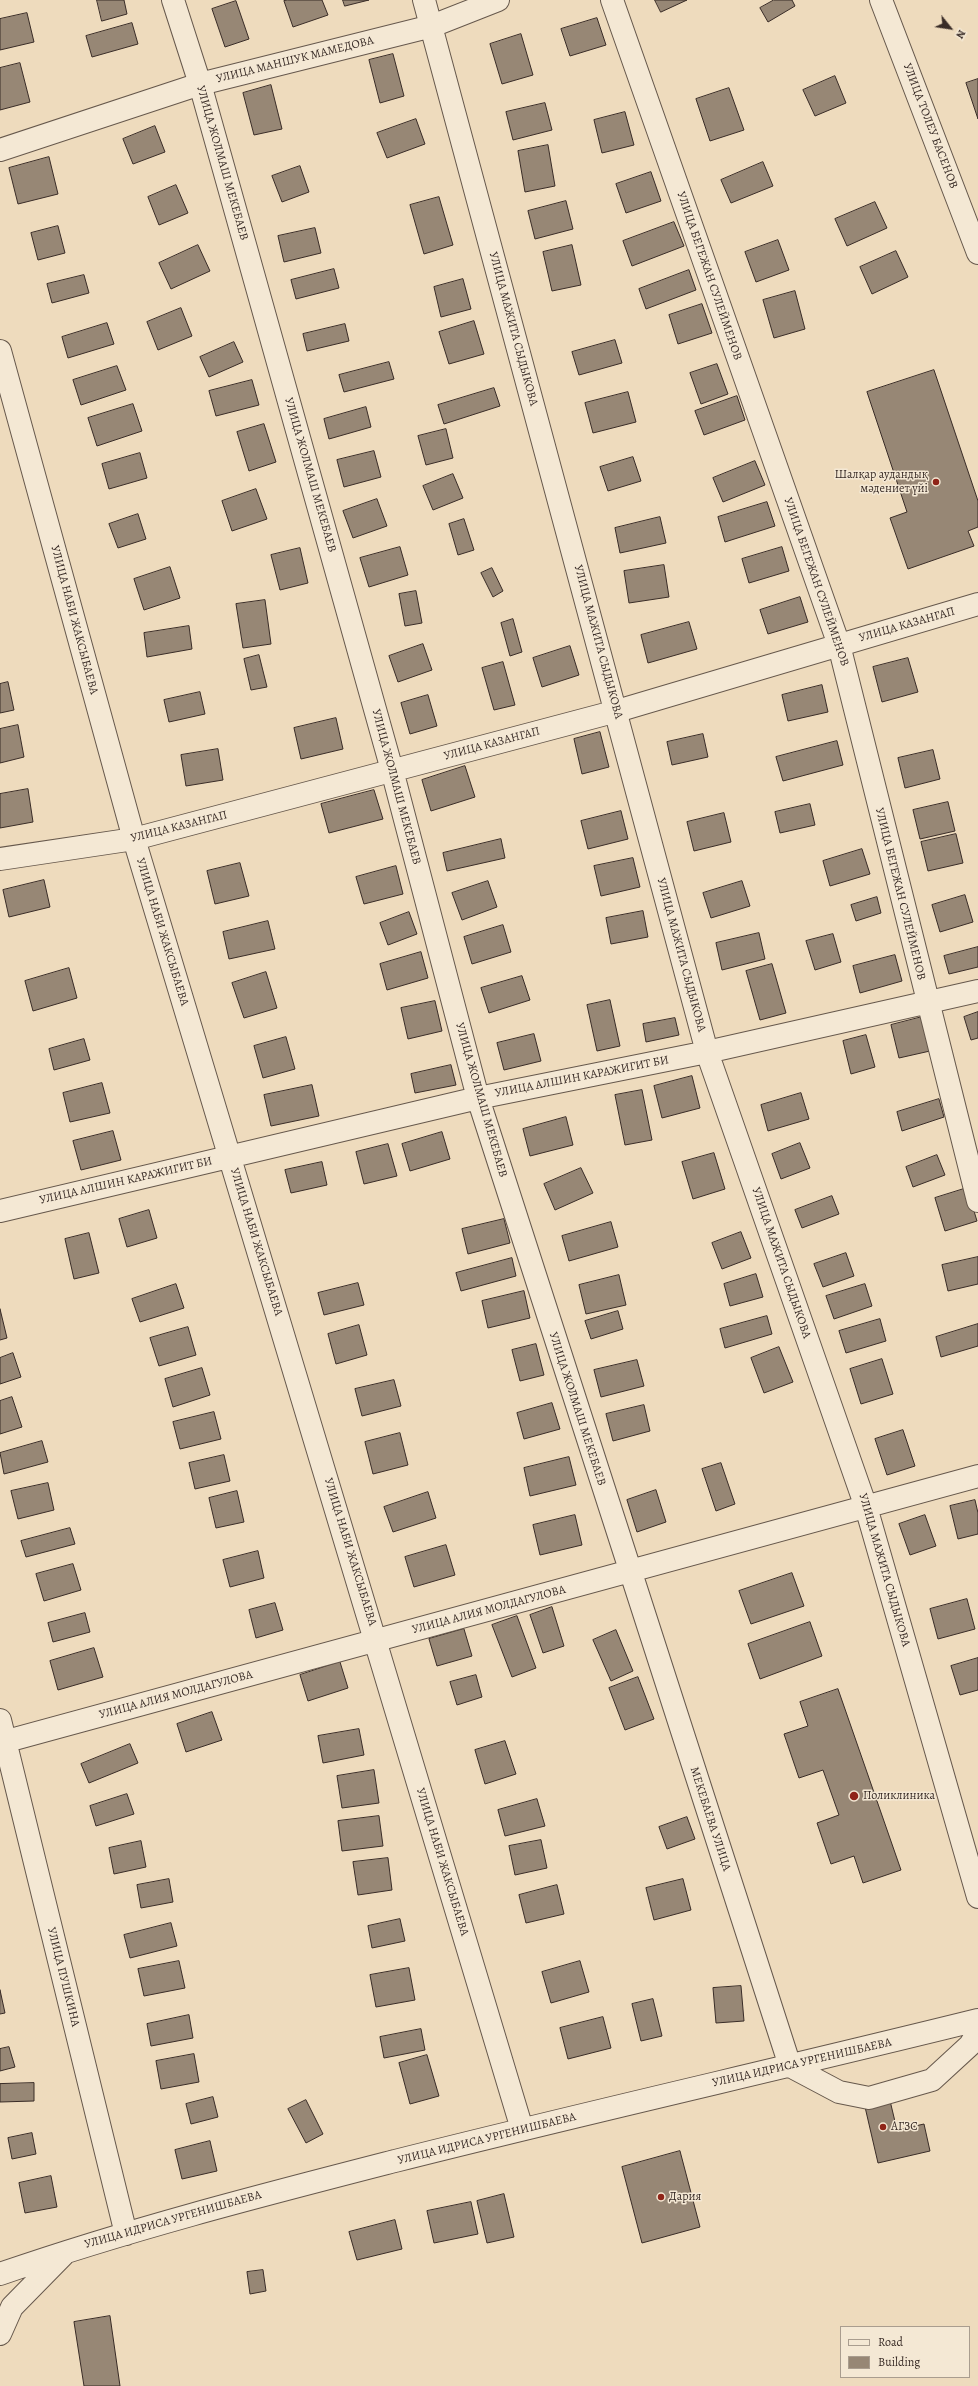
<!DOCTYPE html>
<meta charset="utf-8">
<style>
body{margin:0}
#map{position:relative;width:978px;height:2386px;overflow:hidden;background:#eedbbd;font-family:Alegreya,serif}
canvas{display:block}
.legend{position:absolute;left:840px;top:2326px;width:130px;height:52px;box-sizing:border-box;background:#f4e8d4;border:1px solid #a99d8f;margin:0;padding:5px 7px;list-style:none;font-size:12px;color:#392c27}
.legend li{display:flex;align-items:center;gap:8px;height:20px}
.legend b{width:20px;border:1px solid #a99d8f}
.north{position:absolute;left:930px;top:8px;width:40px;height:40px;-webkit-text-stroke:3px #f4e8d4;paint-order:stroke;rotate:120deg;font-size:11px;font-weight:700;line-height:16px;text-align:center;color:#392c27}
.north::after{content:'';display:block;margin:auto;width:14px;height:18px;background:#392c27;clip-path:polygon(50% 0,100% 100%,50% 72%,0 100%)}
</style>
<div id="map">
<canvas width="978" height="2386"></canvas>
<ul class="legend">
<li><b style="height:5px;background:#f4e8d4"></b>Road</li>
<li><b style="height:11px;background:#978775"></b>Building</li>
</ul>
<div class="north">N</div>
</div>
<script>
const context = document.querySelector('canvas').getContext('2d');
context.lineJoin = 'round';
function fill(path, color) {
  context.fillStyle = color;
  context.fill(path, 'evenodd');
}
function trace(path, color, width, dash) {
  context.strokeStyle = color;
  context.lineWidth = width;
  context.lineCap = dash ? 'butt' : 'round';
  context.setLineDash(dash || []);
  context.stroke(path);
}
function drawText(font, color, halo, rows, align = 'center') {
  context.font = font + ' Alegreya,serif';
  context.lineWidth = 3;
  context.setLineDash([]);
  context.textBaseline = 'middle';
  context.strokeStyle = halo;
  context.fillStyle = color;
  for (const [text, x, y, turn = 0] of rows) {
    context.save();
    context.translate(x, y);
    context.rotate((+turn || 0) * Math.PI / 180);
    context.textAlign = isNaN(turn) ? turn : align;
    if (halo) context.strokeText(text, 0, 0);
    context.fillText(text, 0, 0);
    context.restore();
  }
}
const building = new Path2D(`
 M97 0H124L127 14 102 21Z
 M288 0H322L328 15 293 27 284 1Z
 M343 0H369L345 6Z
 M655 0H687L661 12Z
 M774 0H792L795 6 768 22 760 8Z
 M236 1 249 39 225 47 212 9Z
 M27 13 34 42 0 50V19Z
 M597 18 606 45 570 56 561 29Z
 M132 23 138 44 92 57 86 36Z
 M521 34 533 75 502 84 490 44Z
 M393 54 404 96 380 103 369 60Z
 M20 63 30 102 0 110V68Z
 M835 76 846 103 815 116 803 90Z
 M978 79V119L966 83Z
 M271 85 282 129 254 135 243 93Z
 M729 88 744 130 710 141 696 99Z
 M545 103 552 130 513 140 506 112Z
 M625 112 634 145 602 153 594 120Z
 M416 119 425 144 387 158 377 133Z
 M155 126 165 152 133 164 123 139Z
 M548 145 555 186 525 192 518 151Z
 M49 157 58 194 18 204 9 168Z
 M763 162 773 186 731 203 721 180Z
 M300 166 309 192 282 202 272 176Z
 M651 172 661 201 626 213 616 184Z
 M176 185 188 213 159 225 148 197Z
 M439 197 453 245 424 254 410 205Z
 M566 201 573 229 535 239 528 211Z
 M875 202 887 228 847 246 835 219Z
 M674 222 684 246 632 266 623 241Z
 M58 226 65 253 38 260 31 233Z
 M315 228 321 253 284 262 278 236Z
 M778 240 789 270 756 282 745 252Z
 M198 245 210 271 171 289 159 263Z
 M572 245 581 285 552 291 543 252Z
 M896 251 908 277 872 294 860 267Z
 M334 269 339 288 296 299 291 280Z
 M689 270 696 290 646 309 639 289Z
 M84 275 89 293 52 303 47 284Z
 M463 279 471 309 441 317 434 287Z
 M795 291 805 329 774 338 763 300Z
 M702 304 712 333 678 344 669 315Z
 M181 308 192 336 158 350 147 322Z
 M474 321 484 354 449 364 439 332Z
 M107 323 114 344 68 358 62 337Z
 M345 324 349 341 307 351 303 334Z
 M615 340 622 363 579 375 572 352Z
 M234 342 243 362 209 377 200 357Z
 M389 362 394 379 344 392 339 375Z
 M717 364 728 394 701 404 690 373Z
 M117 366 126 390 81 405 73 380Z
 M934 370 978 501V527L968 531 974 546 908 569 890 518 907 512 867 392Z
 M252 380 259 405 216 416 209 391Z
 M494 388 500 406 444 424 438 405Z
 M628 392 636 422 593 433 585 403Z
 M737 396 745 420 704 435 695 411Z
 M133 404 142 431 97 446 88 418Z
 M366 407 371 427 329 439 324 419Z
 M264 424 276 462 249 471 237 432Z
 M446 429 453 458 426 465 418 436Z
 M374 451 381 477 344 487 337 460Z
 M140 453 147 478 109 489 102 464Z
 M633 457 641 481 608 491 600 467Z
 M755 461 765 485 723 502 713 478Z
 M453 474 463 498 433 510 423 486Z
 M256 489 267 519 232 531 222 501Z
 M377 499 387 526 353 538 343 511Z
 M767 502 775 526 725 542 718 517Z
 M138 514 146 539 118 548 109 524Z
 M660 517 666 543 620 553 615 528Z
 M464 519 474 550 458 555 449 524Z
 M400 547 408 575 369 587 360 558Z
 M782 547 789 571 749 583 742 559Z
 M300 548 308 583 280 590 271 555Z
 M664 565 669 597 629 603 624 571Z
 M170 567 180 598 144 610 134 579Z
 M492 568 503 591 493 597 481 573Z
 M416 591 422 623 405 626 399 594Z
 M800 597 808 622 768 634 760 610Z
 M265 600 271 644 243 648 236 604Z
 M513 619 522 652 510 656 501 623Z
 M689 622 697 649 648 663 641 635Z
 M189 626 192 649 147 657 144 633Z
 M423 644 432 670 398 682 389 656Z
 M570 646 579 675 542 687 533 658Z
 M259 655 267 687 251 690 244 659Z
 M908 658 918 692 882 702 873 667Z
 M503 662 515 705 494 710 482 668Z
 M8 682 14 710 0 713V684Z
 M822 685 828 712 788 721 782 695Z
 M200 692 205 714 169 722 164 700Z
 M428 695 437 726 410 734 401 703Z
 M336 718 343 749 301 759 294 728Z
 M18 725 24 757 0 763V729Z
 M600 732 609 767 582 774 574 739Z
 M703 734 708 757 672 765 667 742Z
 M837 741 843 765 783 781 776 757Z
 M218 749 223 780 186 786 181 755Z
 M933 750 940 779 905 788 898 758Z
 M465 766 475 797 431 811 422 780Z
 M28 789 33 822 0 828V794Z
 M374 790 383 819 329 833 321 804Z
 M948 802 955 831 920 839 913 810Z
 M810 804 815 825 780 833 775 812Z
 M621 811 628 839 588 849 581 821Z
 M724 813 731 842 694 851 687 822Z
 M956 834 963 863 928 871 921 842Z
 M501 839 505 858 447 871 443 853Z
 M862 849 870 874 830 886 823 861Z
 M633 858 640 887 601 896 594 866Z
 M240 863 249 896 215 904 207 871Z
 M396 866 403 894 364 904 356 877Z
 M44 880 50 907 9 917 3 890Z
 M488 881 497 907 462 920 452 893Z
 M742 881 750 906 711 918 703 893Z
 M965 895 973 922 940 932 932 905Z
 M877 897 881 913 856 921 851 905Z
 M643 911 648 937 611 944 606 918Z
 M409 912 417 934 388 945 380 923Z
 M268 921 275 949 229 959 223 932Z
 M503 925 511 952 472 964 464 937Z
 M759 933 765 959 722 970 716 943Z
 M833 934 841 962 815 970 806 941Z
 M978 947V967L949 974 944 956Z
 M421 952 428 978 387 990 380 964Z
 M895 955 902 981 860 993 853 966Z
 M772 964 786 1013 760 1020 746 971Z
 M69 968 77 998 33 1011 25 981Z
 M266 972 277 1008 244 1018 232 983Z
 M522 976 530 1000 489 1013 481 988Z
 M610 1000 620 1046 597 1051 587 1005Z
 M435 1001 442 1031 408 1039 401 1008Z
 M978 1012V1038L971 1040 964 1017Z
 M922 1017 930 1051 899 1058 891 1025Z
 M675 1018 679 1035 646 1042 643 1024Z
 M534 1034 541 1061 504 1070 497 1043Z
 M866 1035 875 1067 851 1074 843 1041Z
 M286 1037 295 1069 263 1078 254 1046Z
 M84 1039 90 1060 54 1070 49 1049Z
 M451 1065 456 1085 415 1093 411 1074Z
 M692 1076 700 1108 662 1118 654 1086Z
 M102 1083 110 1113 70 1122 63 1093Z
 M312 1085 319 1116 271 1126 264 1095Z
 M642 1090 652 1140 625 1145 615 1095Z
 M801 1093 809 1119 768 1131 761 1105Z
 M939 1099 944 1117 902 1131 897 1112Z
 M566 1117 573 1145 530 1156 523 1129Z
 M113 1131 121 1160 81 1170 73 1141Z
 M442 1132 450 1159 410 1171 402 1144Z
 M800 1143 810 1168 781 1179 772 1154Z
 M388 1144 397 1176 364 1184 356 1152Z
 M714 1153 725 1189 693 1199 682 1162Z
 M937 1155 945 1175 913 1187 906 1167Z
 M322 1162 327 1185 291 1193 285 1170Z
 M581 1168 593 1193 555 1210 544 1184Z
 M967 1188 977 1221 945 1231 935 1198Z
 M832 1196 839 1214 802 1228 795 1210Z
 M149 1210 157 1238 127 1247 119 1219Z
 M504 1219 510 1243 468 1254 462 1229Z
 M611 1222 618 1247 569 1261 562 1236Z
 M741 1232 751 1258 722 1269 712 1243Z
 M89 1233 99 1273 74 1279 65 1239Z
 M846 1253 854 1276 823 1287 814 1264Z
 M978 1257V1284L948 1291 942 1265Z
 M512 1258 516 1276 461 1291 456 1273Z
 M756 1274 763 1297 730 1306 724 1284Z
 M619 1275 626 1305 586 1314 579 1285Z
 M358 1283 364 1305 324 1315 318 1293Z
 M176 1284 184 1308 140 1322 132 1299Z
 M865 1284 872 1306 834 1319 826 1296Z
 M524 1291 530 1318 488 1328 482 1301Z
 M0 1309 7 1338 0 1340Z
 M618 1311 623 1329 591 1339 585 1321Z
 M767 1316 772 1334 725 1348 720 1329Z
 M880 1319 886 1341 846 1353 839 1331Z
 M978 1324V1346L941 1357 936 1337Z
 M359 1325 367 1355 336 1364 328 1334Z
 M188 1327 196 1355 159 1366 150 1338Z
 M536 1344 544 1375 520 1381 512 1350Z
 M779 1347 793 1382 764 1393 751 1358Z
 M13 1353 21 1377 0 1384V1358Z
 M882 1359 893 1394 861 1404 850 1369Z
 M637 1360 644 1386 601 1397 594 1370Z
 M202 1368 210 1395 173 1407 165 1379Z
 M394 1380 401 1406 362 1416 355 1389Z
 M12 1397 22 1427 0 1434V1401Z
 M552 1403 560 1429 524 1439 517 1413Z
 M644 1405 650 1431 613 1441 606 1414Z
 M214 1412 221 1439 180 1449 173 1422Z
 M903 1430 915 1466 887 1475 875 1439Z
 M400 1433 408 1465 373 1474 365 1442Z
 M42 1441 48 1462 4 1474 0 1453Z
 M224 1455 230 1481 195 1489 189 1463Z
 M569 1457 576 1485 530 1496 524 1468Z
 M721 1463 735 1504 716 1511 702 1469Z
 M48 1483 54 1510 18 1519 11 1491Z
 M656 1490 666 1522 637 1532 627 1500Z
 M237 1491 244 1522 216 1528 209 1498Z
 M428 1492 436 1518 393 1532 384 1507Z
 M975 1500 978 1513V1534L958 1539 950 1506Z
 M575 1515 582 1545 540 1555 533 1525Z
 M925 1515 936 1546 910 1555 899 1524Z
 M70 1528 75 1544 26 1557 21 1541Z
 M446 1545 455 1575 414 1587 405 1557Z
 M258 1551 264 1578 230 1587 223 1560Z
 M73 1564 81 1590 44 1601 36 1574Z
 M792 1573 804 1606 751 1624 739 1591Z
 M967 1599 975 1629 938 1639 930 1609Z
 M275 1603 283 1630 256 1638 249 1610Z
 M552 1607 564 1646 543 1653 530 1615Z
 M85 1613 90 1632 53 1642 48 1623Z
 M517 1616 536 1668 512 1677 492 1625Z
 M810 1622 822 1656 760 1679 748 1644Z
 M464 1629 472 1656 437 1666 429 1639Z
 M616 1630 633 1671 611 1681 593 1640Z
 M94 1648 103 1677 58 1690 50 1661Z
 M978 1658V1690L960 1695 951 1666Z
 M340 1662 348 1688 308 1701 300 1675Z
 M476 1675 482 1697 457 1705 450 1682Z
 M638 1677 654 1719 625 1730 609 1688Z
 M838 1689 901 1870 863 1883 854 1856 831 1864 817 1823 839 1815 823 1770 799 1778 784 1734 808 1726 800 1702Z
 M212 1712 222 1740 186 1752 177 1724Z
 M359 1729 364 1755 323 1763 318 1736Z
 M505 1741 516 1774 485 1784 475 1750Z
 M130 1744 138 1763 89 1783 81 1764Z
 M374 1770 379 1803 342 1808 337 1776Z
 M127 1794 134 1814 96 1826 90 1806Z
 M537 1799 545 1826 505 1836 498 1810Z
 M379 1816 383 1846 342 1851 338 1821Z
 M687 1817 695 1839 667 1849 659 1827Z
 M541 1840 547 1868 515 1875 509 1846Z
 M141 1841 146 1867 114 1874 109 1848Z
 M388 1858 392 1890 358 1895 353 1862Z
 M169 1879 173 1902 141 1908 137 1885Z
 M683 1879 691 1910 654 1920 646 1888Z
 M557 1885 564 1914 526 1923 519 1895Z
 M400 1919 405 1941 372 1948 368 1926Z
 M171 1923 177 1946 130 1958 124 1935Z
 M179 1961 185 1988 144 1996 138 1969Z
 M580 1961 589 1992 551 2003 542 1972Z
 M409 1968 415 2000 376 2007 370 1975Z
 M741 1986 744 2021 716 2023 713 1988Z
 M0 1990 5 2013 0 2014Z
 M653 1999 662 2036 641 2041 632 2004Z
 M189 2015 193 2038 151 2046 147 2024Z
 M603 2017 611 2048 568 2059 560 2028Z
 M421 2029 425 2050 384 2058 380 2037Z
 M9 2047 15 2067 0 2071V2049Z
 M194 2054 199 2082 161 2089 156 2061Z
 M427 2055 439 2096 410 2104 399 2063Z
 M34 2083V2101L0 2102V2084Z
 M887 2088 897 2130 924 2124 930 2151 878 2163 862 2094Z
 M213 2097 218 2117 191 2124 186 2104Z
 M306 2100 323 2134 306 2143 288 2109Z
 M32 2133 36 2154 12 2159 8 2138Z
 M210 2141 217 2171 182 2179 175 2150Z
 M680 2151 700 2227 642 2243 622 2167Z
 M51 2176 57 2207 25 2213 19 2183Z
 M504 2194 514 2237 487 2243 477 2201Z
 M471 2202 478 2234 434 2243 427 2211Z
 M395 2220 402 2249 357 2260 349 2232Z
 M263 2270 266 2291 250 2294 247 2272Z
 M110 2316 120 2386H84L74 2322Z`);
fill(building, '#978775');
trace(building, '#392c27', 1);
const minor = new Path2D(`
 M173 0 200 84 392 770 478 1098 790 2066 839 2092 869 2098 932 2080 970 2045 978 2032
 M424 0 707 1052 866 1507 978 1897
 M612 0 839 645 978 1201
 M881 0 978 253
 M0 150 200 84 432 26 498 0
 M0 351 134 839 522 2129
 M0 859 134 839 617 711 978 604
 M0 1211 478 1098 707 1052 978 991
 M0 1720 126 2234
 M0 1743 978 1476
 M0 2274C130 2229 263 2195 395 2161 589 2112 784 2068 978 2020
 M0 2334 12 2307 64 2254`);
trace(minor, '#66584c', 24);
trace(minor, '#f4e8d4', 22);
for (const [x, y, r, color] of [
 [936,482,4,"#8f2418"],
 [854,1796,5,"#8f2418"],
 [883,2127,4,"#8f2418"],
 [661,2197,4,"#8f2418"]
]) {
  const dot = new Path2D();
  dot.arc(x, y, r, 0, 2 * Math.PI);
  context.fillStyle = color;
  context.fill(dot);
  trace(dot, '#f4e8d4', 1.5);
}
drawText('12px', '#392c27', '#f4e8d4', [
 ["УЛИЦА МАНШУК МАМЕДОВА",295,60,-14],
 ["УЛИЦА ТОЛЕУ БАСЕНОВ",930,126,69],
 ["УЛИЦА ЖОЛМАШ МЕКЕБАЕВ",222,163,74],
 ["УЛИЦА БЕГЕЖАН СУЛЕЙМЕНОВ",709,276,71],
 ["УЛИЦА МАЖИТА СЫДЫКОВА",513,329,75],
 ["УЛИЦА ЖОЛМАШ МЕКЕБАЕВ",310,475,74],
 ["УЛИЦА БЕГЕЖАН СУЛЕЙМЕНОВ",816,582,71],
 ["УЛИЦА НАБИ ЖАКСЫБАЕВА",74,620,75],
 ["УЛИЦА КАЗАНГАП",907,625,-16],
 ["УЛИЦА МАЖИТА СЫДЫКОВА",598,642,75],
 ["УЛИЦА КАЗАНГАП",492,744,-15],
 ["УЛИЦА ЖОЛМАШ МЕКЕБАЕВ",396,787,75],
 ["УЛИЦА КАЗАНГАП",179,827,-14],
 ["УЛИЦА БЕГЕЖАН СУЛЕЙМЕНОВ",900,894,76],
 ["УЛИЦА НАБИ ЖАКСЫБАЕВА",162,932,73],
 ["УЛИЦА МАЖИТА СЫДЫКОВА",681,955,75],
 ["УЛИЦА АЛШИН КАРАЖИГИТ БИ",582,1077,-11],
 ["УЛИЦА ЖОЛМАШ МЕКЕБАЕВ",481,1100,74],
 ["УЛИЦА АЛШИН КАРАЖИГИТ БИ",126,1181,-13],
 ["УЛИЦА НАБИ ЖАКСЫБАЕВА",256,1242,73],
 ["УЛИЦА МАЖИТА СЫДЫКОВА",781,1263,71],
 ["УЛИЦА ЖОЛМАШ МЕКЕБАЕВ",577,1409,72],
 ["УЛИЦА НАБИ ЖАКСЫБАЕВА",350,1552,73],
 ["УЛИЦА МАЖИТА СЫДЫКОВА",884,1570,74],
 ["УЛИЦА АЛИЯ МОЛДАГУЛОВА",489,1610,-15],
 ["УЛИЦА АЛИЯ МОЛДАГУЛОВА",176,1695,-15],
 ["МЕКЕБАЕВА УЛИЦА",710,1819,72],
 ["УЛИЦА НАБИ ЖАКСЫБАЕВА",442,1862,73],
 ["УЛИЦА ПУШКИНА",63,1977,76],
 ["УЛИЦА ИДРИСА УРГЕНИШБАЕВА",802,2063,-13],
 ["УЛИЦА ИДРИСА УРГЕНИШБАЕВА",487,2139,-14],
 ["УЛИЦА ИДРИСА УРГЕНИШБАЕВА",173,2220,-16]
]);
drawText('12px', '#392c27', '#f4e8d4', [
 ["Шалқар аудандық",928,475,"right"],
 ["мәдениет үйі",928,489,"right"],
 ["Поликлиника",863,1796],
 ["АГЗС",891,2127],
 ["Дария",669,2197]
], 'left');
</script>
